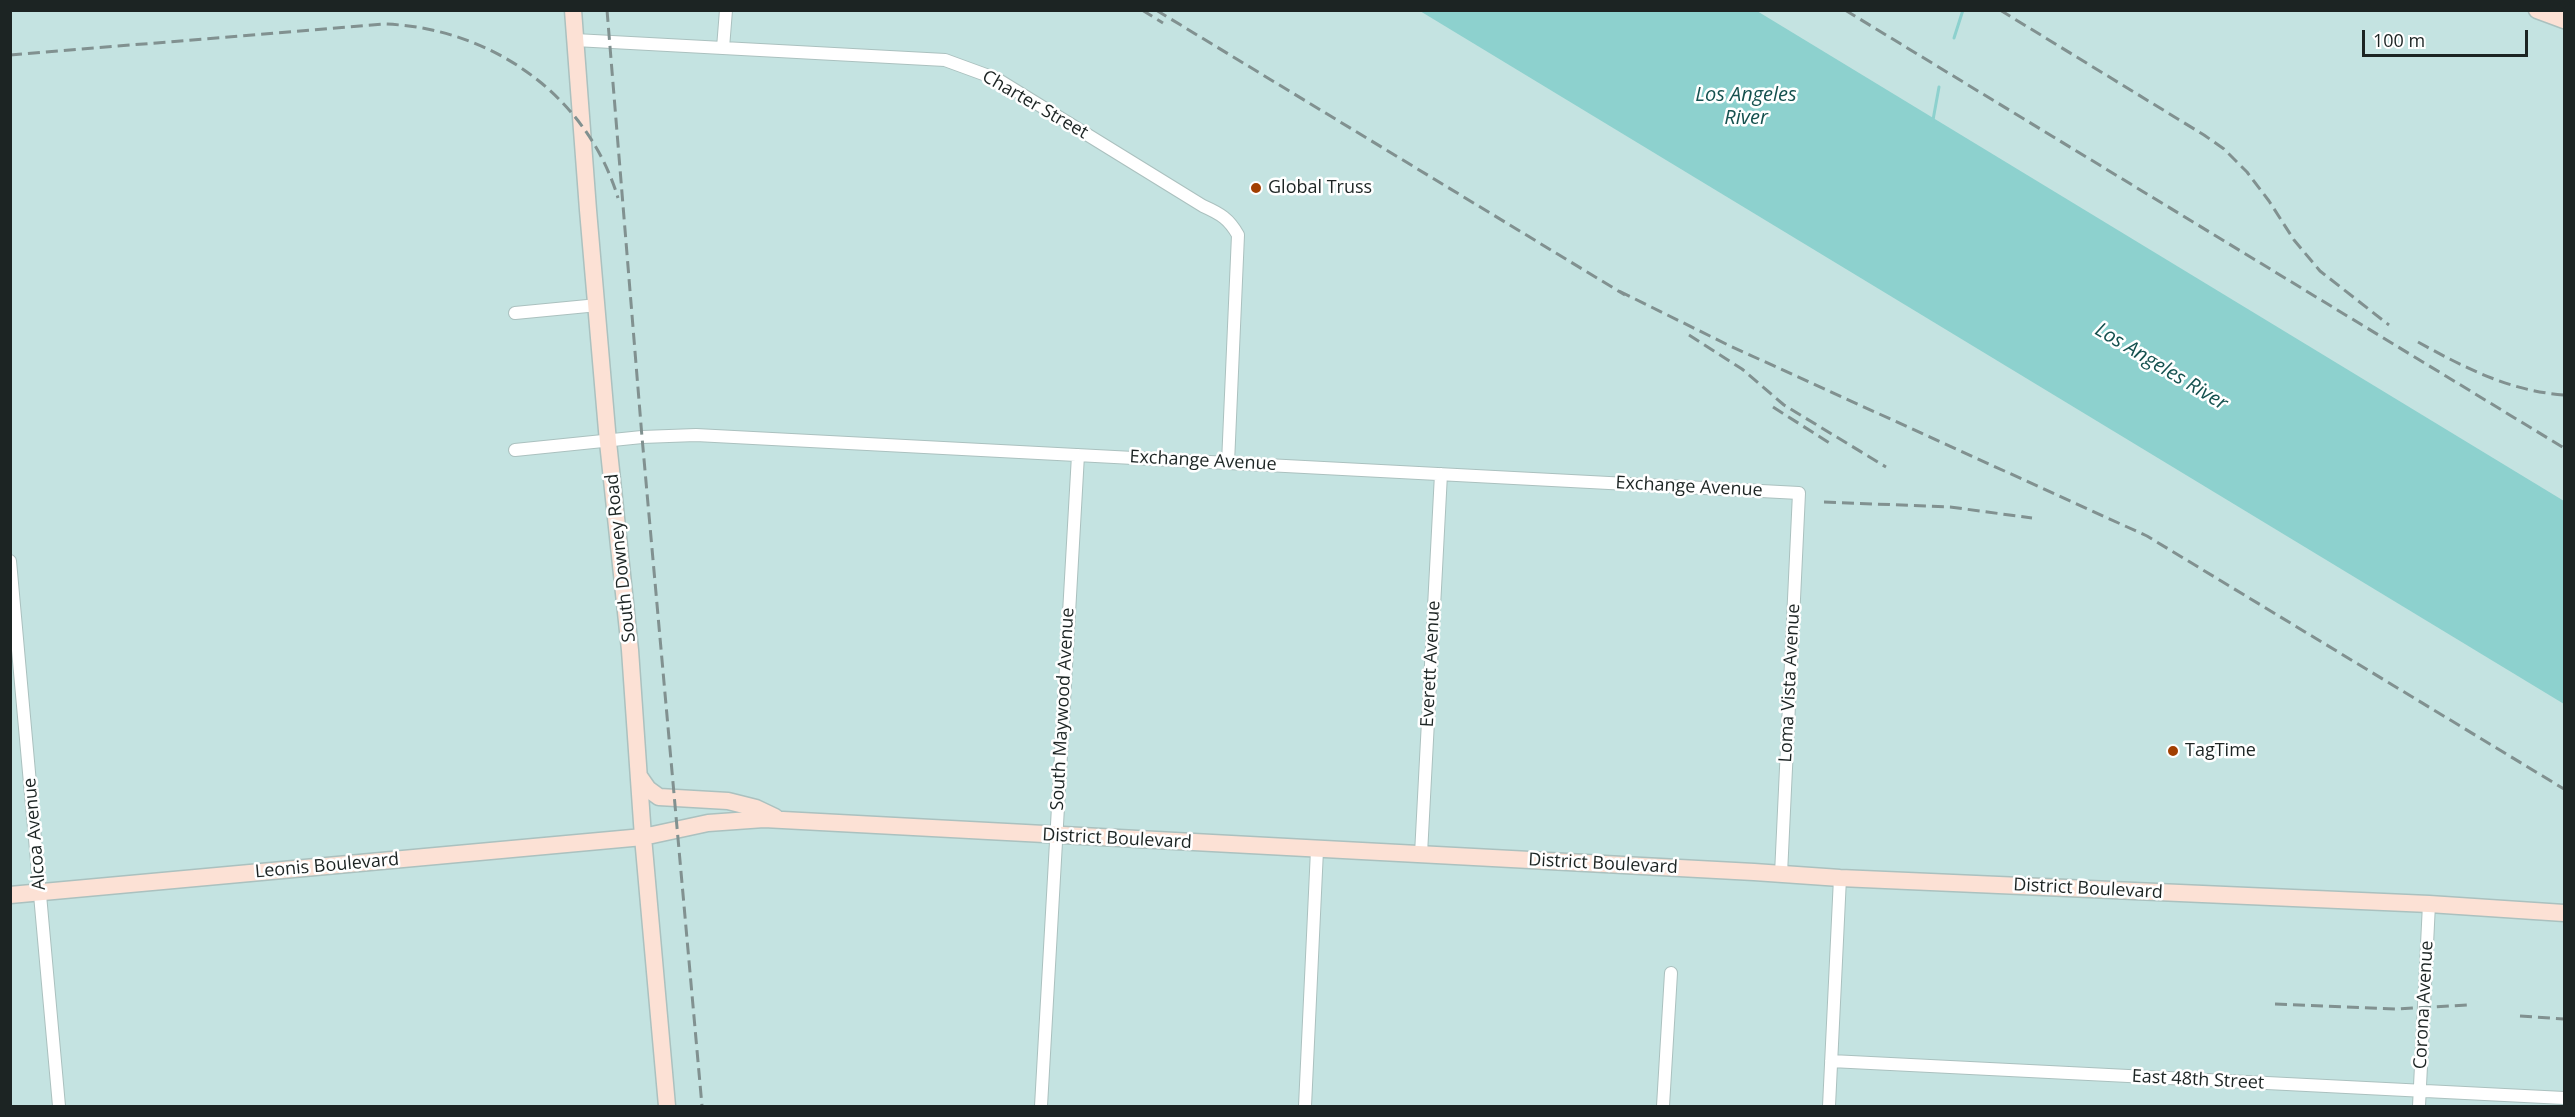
<!DOCTYPE html>
<style>
body{margin:0}
#map{position:relative;width:2575px;height:1117px;overflow:hidden;background:#d7eeec;font-family:"Open Sans",sans-serif}
canvas{display:block}
.frame{position:absolute;inset:0;border:12px solid #1c2423;pointer-events:none}
.scale{position:absolute;left:2362px;top:30px;width:166px;height:27px;box-sizing:border-box;border:3px solid #1c2423;border-top:0;padding-left:8px;font-size:18px;line-height:21px;white-space:nowrap;color:#1c2423;-webkit-text-stroke:4px #fff;paint-order:stroke}
</style>
<div id="map">
<canvas width="2575" height="1117"></canvas>
<div class="frame"></div>
<div class="scale">100 m</div>
</div>
<script>
const context = document.querySelector('canvas').getContext('2d');
context.lineJoin = 'round';
function fill(path, color) {
  context.fillStyle = color;
  context.fill(path, 'evenodd');
}
function trace(path, color, width, dash) {
  context.strokeStyle = color;
  context.lineWidth = width;
  context.lineCap = dash ? 'butt' : 'round';
  context.setLineDash(dash || []);
  context.stroke(path);
}
function drawText(font, color, halo, rows, align = 'center') {
  context.font = font + ' "Open Sans",sans-serif';
  context.lineWidth = 5;
  context.setLineDash([]);
  context.textBaseline = 'middle';
  context.strokeStyle = halo;
  context.fillStyle = color;
  for (const [text, x, y, turn = 0] of rows) {
    context.save();
    context.translate(x, y);
    context.rotate((+turn || 0) * Math.PI / 180);
    context.textAlign = isNaN(turn) ? turn : align;
    if (halo) context.strokeText(text, 0, 0);
    context.fillText(text, 0, 0);
    context.restore();
  }
}
fill(new Path2D(`
 M11 11H2564V1106H11Z`), '#c4e3e1');
fill(new Path2D(`
 M1420 11H1757L2564 501V704Z`), '#8dd1ce');
trace(new Path2D(`
 M1954 38 1963 10
 M1933 120 1939 87`), '#8dd1ce', 3);
const minor = new Path2D(`
 M575 40 945 60 997 79 1203 206C1221 214 1229 219 1238 235L1228 463
 M723 48 726 10
 M515 313 598 305
 M515 450 642 437 696 435 1799 493 1781 874
 M10 561 59 1106
 M1421 854 1441 474
 M1831 1061 2564 1098
 M1041 1106 1078 455
 M1305 1106 1317 850
 M1663 1106 1671 973
 M1829 1106 1840 878
 M2419 1106 2429 904`);
const secondary = new Path2D(`
 M573 10 588 210 608 442 630 650 643 837 667 1106
 M2537 10 2564 20
 M639 776 648 789 659 797 728 801 756 808 775 817
 M10 895 643 837 708 823 764 819 1754 872 1840 878 2429 904 2564 913`);
trace(minor, '#abc1bf', 14);
trace(secondary, '#abc1bf', 19);
trace(minor, '#fff', 12);
trace(secondary, '#fce1d5', 16);
trace(new Path2D(`
 M607 10 642 437 702 1106
 M1142 10 1163 23
 M1156 10 1625 295
 M1845 10 2564 448
 M2000 10 2204 135 2224 149 2247 172 2269 201 2294 240 2320 271 2389 325
 M10 55 385 24C491 28 587 95 618 198
 M1619 291 1728 345 2147 536 2564 789
 M1689 335 1742 369 1784 405 1886 467
 M2418 342C2465 368 2510 391 2564 395
 M1773 407 1831 444
 M1824 502 1950 507 2032 518
 M2275 1004 2397 1009 2467 1005
 M2520 1016 2564 1019`), '#819190', 3, [12, 6]);
for (const [x, y, r, color] of [
 [1256,188,6,"#a23f01"],
 [2173,751,6,"#a23f01"]
]) {
  const dot = new Path2D();
  dot.arc(x, y, r, 0, 2 * Math.PI);
  context.fillStyle = color;
  context.fill(dot);
  trace(dot, '#fff', 2);
}
drawText('18px', '#1c2423', '#fff', [
 ["Charter Street",1035,105,30],
 ["Exchange Avenue",1203,461,3],
 ["Exchange Avenue",1689,487,3],
 ["South Downey Road",621,558,-96],
 ["Everett Avenue",1431,664,-87],
 ["Loma Vista Avenue",1790,683,-87],
 ["South Maywood Avenue",1063,709,-87],
 ["Alcoa Avenue",35,834,-95],
 ["District Boulevard",1117,839,3],
 ["District Boulevard",1603,864,3],
 ["Leonis Boulevard",327,866,-5],
 ["District Boulevard",2088,889,3],
 ["Corona Avenue",2424,1005,-87],
 ["East 48th Street",2198,1080,3]
]);
drawText('18px', '#1c2423', '#fff', [
 ["Global Truss",1268,188],
 ["TagTime",2185,751]
], 'left');
drawText('italic 20px', '#15514f', '#fff', [
 ["Los Angeles",1746,95],
 ["River",1746,118],
 ["Los Angeles River",2161,367,31]
]);
</script>
